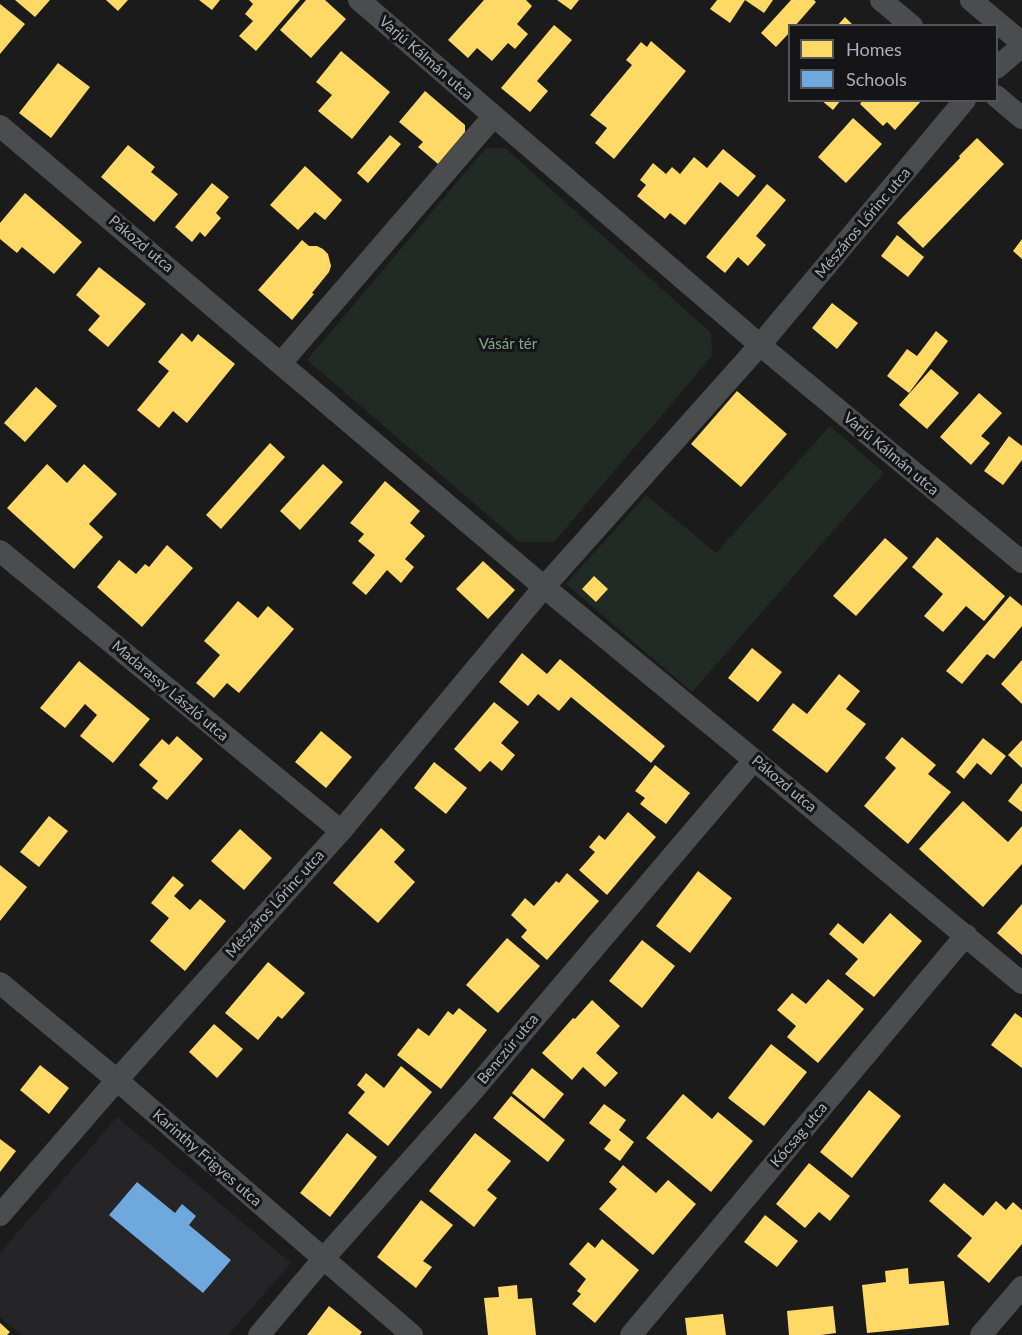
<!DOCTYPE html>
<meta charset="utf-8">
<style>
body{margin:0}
#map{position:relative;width:1022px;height:1335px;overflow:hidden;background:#1b1b1b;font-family:Lato,sans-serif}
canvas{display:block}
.legend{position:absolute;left:788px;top:24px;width:210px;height:78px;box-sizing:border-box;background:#151517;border:2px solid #515359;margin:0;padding:8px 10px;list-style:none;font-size:18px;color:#acafbb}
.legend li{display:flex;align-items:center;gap:12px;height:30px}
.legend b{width:30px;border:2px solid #515359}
</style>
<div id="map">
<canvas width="1022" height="1335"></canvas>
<ul class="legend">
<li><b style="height:16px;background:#ffd966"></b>Homes</li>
<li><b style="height:16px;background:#6fa8dc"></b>Schools</li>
</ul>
</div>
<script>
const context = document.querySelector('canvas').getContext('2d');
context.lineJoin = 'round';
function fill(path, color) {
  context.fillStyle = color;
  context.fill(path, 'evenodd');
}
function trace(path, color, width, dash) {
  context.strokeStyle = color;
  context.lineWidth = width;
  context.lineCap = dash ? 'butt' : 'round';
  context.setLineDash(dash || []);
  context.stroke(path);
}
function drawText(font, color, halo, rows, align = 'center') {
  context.font = font + ' Lato,sans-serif';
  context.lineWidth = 6;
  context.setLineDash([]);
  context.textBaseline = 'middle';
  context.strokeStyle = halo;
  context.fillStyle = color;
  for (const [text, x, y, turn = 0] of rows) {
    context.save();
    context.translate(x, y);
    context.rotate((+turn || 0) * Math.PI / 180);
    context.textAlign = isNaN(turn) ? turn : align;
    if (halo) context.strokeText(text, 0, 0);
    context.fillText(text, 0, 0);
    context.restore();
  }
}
fill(new Path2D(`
 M117 1117 291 1263 228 1335H21L0 1317V1253Z`), '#252527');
fill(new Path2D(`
 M486 148H505L711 333 712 356 554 542H519L307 360Z
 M830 426 884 473 692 692 566 584 646 495 716 553Z`), '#222a25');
fill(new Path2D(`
 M15 0H50L35 17Z
 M106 0H128L118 11Z
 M199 0H220L212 10Z
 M249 0H300L256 51 239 36 253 21 245 14 253 4Z
 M306 0H325L346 19 311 58 280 30Z
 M484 0H526L532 6 517 24 528 34 515 49 508 43 492 61 477 48 468 58 448 40Z
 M557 0H579L571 10Z
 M717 0H773L764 13 745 0 730 23 710 9Z
 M791 0H814L816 2 795 26H790V32L776 47 761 33Z
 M0 4 25 24 0 54Z
 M845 17 854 26H837Z
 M554 25 572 40 537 81 548 91 530 112 501 88Z
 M651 41 686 71 614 159 595 143 607 128 590 115 632 65 626 60 641 42 647 47Z
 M341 51 390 92 352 139 318 111 332 95 316 82Z
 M58 63 90 87 51 138 19 113Z
 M425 91 465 125V132L438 164 418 147 423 142 399 122Z
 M821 100H841L833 110Z
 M863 100H922L895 130 887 122 883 126 860 104Z
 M853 118 882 144 846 183 818 157Z
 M390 135 401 144 368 183 357 173Z
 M977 138 1004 164 923 248 897 223 960 158 959 156Z
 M128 145 155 167 151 172 178 194 154 222 101 177Z
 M723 149 756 176 738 197 720 182 685 225 670 213 665 219 637 196 646 185 640 180 653 163 666 174 672 167 680 174 694 157 707 168Z
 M305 166 342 200 325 220 315 212 298 230 270 205Z
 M212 183 229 197 216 213 221 218 205 237 200 232 192 242 175 227Z
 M767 184 786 200 756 236 766 245 748 266 738 257 725 273 706 257Z
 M25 193 82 242 54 274 22 247 17 253 0 239V223Z
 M897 235 924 257 908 277 881 256Z
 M1022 239V259L1013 251Z
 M302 240 309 246H317L323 249 328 254 331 266 329 272 312 293 314 294 292 320 258 290Z
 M99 267 146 304 108 347 88 330 100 316 76 295Z
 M832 303 858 323 837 349 812 328Z
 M936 331 948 341 909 393 887 376 907 349 917 356Z
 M182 333 192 342 198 334 235 364 187 423 173 411 159 428 137 410 169 371 158 362Z
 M931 369 959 393 927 429 899 405Z
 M36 387 57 406 25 442 4 423Z
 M737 391 787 434 741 487 691 444Z
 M979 393 1002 413 981 436 990 443 971 465 940 437Z
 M1009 436 1022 446V460L1003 485 984 471Z
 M270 443 285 457 221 529 206 515Z
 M47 464 67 483 84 464 117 494 89 524 103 537 74 569 7 508Z
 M323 464 343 482 300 530 280 511Z
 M385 481 420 511 410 523 425 536 405 559 414 567 401 583 387 570 366 595 352 583 375 555 358 541 364 534 350 523Z
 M937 537 1005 596 984 621 966 606 943 632 924 616 943 594 912 567Z
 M885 538 908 558 856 616 833 596Z
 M167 545 193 568 142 627 97 587 119 560 136 574 145 564 149 567Z
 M483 561 515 590 488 619 456 589Z
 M594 576 608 589 596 602 582 589Z
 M1010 596 1022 606V626L994 659 987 654 962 684 946 671Z
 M238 601 258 618 268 606 294 629 239 693 227 683 214 698 196 683 220 655 204 641Z
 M752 648 782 672 758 702 728 678Z
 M522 653 547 674 560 659 665 746 651 763 571 697 559 711 538 694 528 706 499 682Z
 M1022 660V704L1001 684Z
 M79 661 150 719 113 763 80 736 97 715 85 704 65 728 40 708Z
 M839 674 860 691 846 709 866 724 827 773 772 730 793 703 807 714Z
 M494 702 519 722 501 743 515 755 502 771 490 761 480 772 454 749Z
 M321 731 352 757 326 788 295 762Z
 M177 736 203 759 167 800 152 788 158 781 139 765 162 739 169 745Z
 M902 737 936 765 928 774 951 792 908 844 864 806 896 768 885 758Z
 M983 738 1006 756 991 775 977 763 964 779 956 772Z
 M1022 740V768L1008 755Z
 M434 762 467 788 446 814 414 788Z
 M655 765 690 793 666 824 640 804 645 798 635 791Z
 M1022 783V812L1008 801Z
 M963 801 1008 842 1022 826V864L983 907 919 849Z
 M628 812 656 837 607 895 579 870 595 852 589 847 599 835 605 840Z
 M49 816 68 831 39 867 20 852Z
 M381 828 405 850 394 862 415 882 378 923 333 883Z
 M240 829 272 858 244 890 211 861Z
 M0 865 27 887 0 921Z
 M698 871 732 898 690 953 656 926Z
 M567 873 599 901 547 960 521 937 527 930 511 915 525 898 534 906 556 881 559 883Z
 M173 876 184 885 174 896 190 910 200 899 226 921 185 971 150 941 169 918 151 903Z
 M1022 904V955L997 933Z
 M890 913 922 941 874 997 845 974 858 959 829 934 838 923 863 944Z
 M507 938 540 966 498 1013 466 985Z
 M642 940 675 966 642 1008 609 981Z
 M268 962 305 993 282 1019 278 1016 258 1040 225 1013Z
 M828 979 864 1009 818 1063 787 1037 796 1026 777 1010 792 993 806 1004Z
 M592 1000 620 1026 596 1053 618 1073 605 1087 583 1067 572 1080 542 1053 573 1018 575 1019Z
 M459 1008 487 1030 441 1089 397 1055 418 1028 429 1036 448 1011 453 1015Z
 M1015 1013 1022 1018V1068L991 1045Z
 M214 1024 243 1049 217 1078 189 1052Z
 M771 1044 807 1072 764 1126 728 1098Z
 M40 1065 69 1088 49 1114 20 1090Z
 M401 1066 432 1092 388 1146 348 1113 365 1092 357 1085 366 1073 384 1088Z
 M532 1068 564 1094 544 1119 512 1093Z
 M869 1090 901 1116 852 1178 820 1152Z
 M683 1094 712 1119 718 1112 753 1141 711 1192 646 1138Z
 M511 1096 565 1140 548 1162 493 1118Z
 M604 1104 626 1120 619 1130 634 1142 620 1161 604 1149 611 1140 589 1123Z
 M347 1133 377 1157 330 1217 300 1193Z
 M475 1133 511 1161 487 1190 497 1198 474 1227 429 1191Z
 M0 1139 16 1151 0 1172Z
 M809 1163 850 1196 830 1221 819 1212 805 1228 776 1204Z
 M623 1165 656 1193 668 1180 696 1204 653 1255 599 1209 617 1189 609 1182Z
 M944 1183 983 1216 996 1201 1006 1210 1013 1202 1022 1210V1244L989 1283 957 1256 972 1238 929 1201Z
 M421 1200 453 1225 423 1261 432 1267 416 1288 377 1257Z
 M765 1215 798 1241 777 1267 744 1242Z
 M602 1239 639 1270 595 1323 572 1304 581 1294 577 1291 586 1279 569 1264 588 1242 595 1248Z
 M908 1268 909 1284 944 1281 949 1325 867 1333 862 1285 886 1282 885 1271Z
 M517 1285 518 1299 532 1298 536 1335H488L484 1298 499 1297 498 1287Z
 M329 1306 362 1332 360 1335H307Z
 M833 1306 836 1333 821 1335H789L787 1311Z
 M723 1314 726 1335H687L685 1318Z
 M0 1323 10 1332 7 1335H0Z`), '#ffd966');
fill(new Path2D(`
 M137 1182 175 1213 182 1204 196 1216 189 1225 231 1260 203 1293 109 1215Z`), '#6fa8dc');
trace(new Path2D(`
 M359 0 760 345 1022 562
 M881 0 912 26
 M971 0 1022 43
 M996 68 1022 46
 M996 96 1022 118
 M0 126 544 587 754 760 1022 983
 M281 363 493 117
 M0 551 341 831
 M0 983 117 1080 412 1335
 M0 1215 117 1080 341 831 544 587 760 345 965 100
 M259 1335 324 1258 471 1093 754 760
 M631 1335 966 935
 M981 1335 1022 1287`), '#4b4c4e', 22);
drawText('15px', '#acafbb', '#151517', [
 ["Varjú Kálmán utca",426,58,41],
 ["Mészáros Lőrinc utca",863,223,-50],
 ["Pákozd utca",141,244,40],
 ["Varjú Kálmán utca",891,454,40],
 ["Madarassy László utca",170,691,40],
 ["Pákozd utca",784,784,40],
 ["Mészáros Lőrinc utca",275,904,-48],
 ["Benczúr utca",508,1049,-50],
 ["Kócsag utca",799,1135,-50],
 ["Karinthy Frigyes utca",207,1158,41]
]);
drawText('15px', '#83a68b', '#151517', [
 ["Vásár tér",508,344]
]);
</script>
